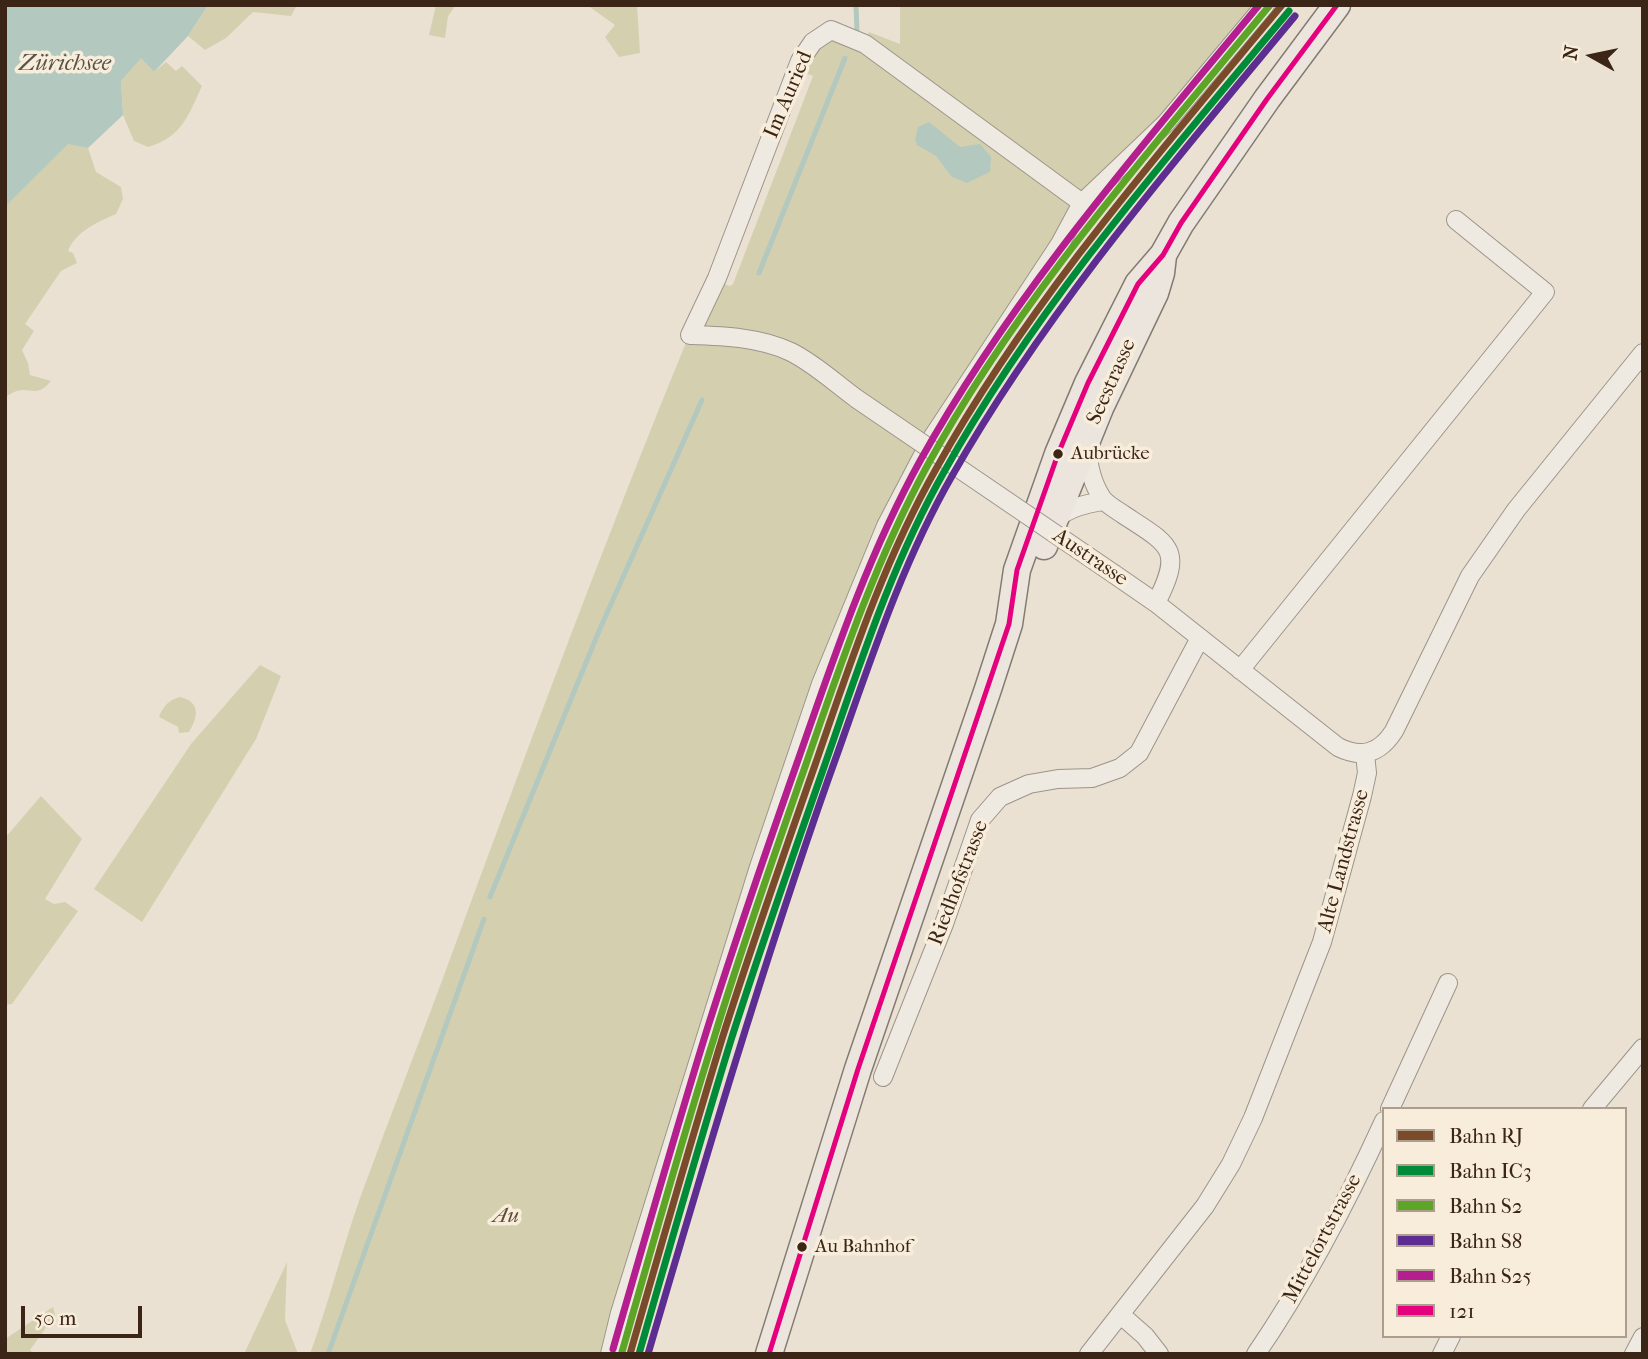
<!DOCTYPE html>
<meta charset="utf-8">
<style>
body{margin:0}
#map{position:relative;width:1648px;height:1359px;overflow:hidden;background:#eae1d2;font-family:"IM FELL French Canon",serif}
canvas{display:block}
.frame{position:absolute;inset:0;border:7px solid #3b2516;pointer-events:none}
.legend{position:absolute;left:1382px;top:1107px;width:245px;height:231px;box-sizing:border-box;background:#f8eddb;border:2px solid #ac9d8c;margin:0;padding:9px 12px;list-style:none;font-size:21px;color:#3b2516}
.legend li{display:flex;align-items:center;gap:14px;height:35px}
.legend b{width:35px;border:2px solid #ac9d8c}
.north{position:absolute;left:1557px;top:21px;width:70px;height:70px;-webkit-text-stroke:5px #f8eddb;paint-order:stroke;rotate:279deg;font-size:19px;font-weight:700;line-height:28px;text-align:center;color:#3b2516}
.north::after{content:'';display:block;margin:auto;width:24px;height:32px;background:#3b2516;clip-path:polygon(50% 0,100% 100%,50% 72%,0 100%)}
.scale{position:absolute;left:21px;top:1306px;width:121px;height:32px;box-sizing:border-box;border:4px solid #3b2516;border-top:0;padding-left:9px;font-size:21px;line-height:24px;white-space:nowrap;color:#3b2516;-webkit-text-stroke:5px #f8eddb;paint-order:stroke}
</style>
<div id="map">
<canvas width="1648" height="1359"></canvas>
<div class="frame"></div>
<ul class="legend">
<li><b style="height:9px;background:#7a4b2a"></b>Bahn RJ</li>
<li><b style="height:9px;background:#008b39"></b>Bahn IC3</li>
<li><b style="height:9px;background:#5da526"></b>Bahn S2</li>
<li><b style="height:9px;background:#5e2d91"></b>Bahn S8</li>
<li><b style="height:9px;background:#b41e8e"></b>Bahn S25</li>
<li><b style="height:9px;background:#e5007d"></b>121</li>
</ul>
<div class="north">N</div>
<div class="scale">50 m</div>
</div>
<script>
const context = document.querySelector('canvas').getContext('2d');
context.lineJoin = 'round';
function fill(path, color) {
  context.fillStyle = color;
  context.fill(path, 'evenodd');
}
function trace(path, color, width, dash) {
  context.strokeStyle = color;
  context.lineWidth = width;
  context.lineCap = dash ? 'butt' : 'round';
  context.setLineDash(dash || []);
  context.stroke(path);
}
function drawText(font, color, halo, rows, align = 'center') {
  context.font = font + ' "IM FELL French Canon",serif';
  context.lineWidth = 7;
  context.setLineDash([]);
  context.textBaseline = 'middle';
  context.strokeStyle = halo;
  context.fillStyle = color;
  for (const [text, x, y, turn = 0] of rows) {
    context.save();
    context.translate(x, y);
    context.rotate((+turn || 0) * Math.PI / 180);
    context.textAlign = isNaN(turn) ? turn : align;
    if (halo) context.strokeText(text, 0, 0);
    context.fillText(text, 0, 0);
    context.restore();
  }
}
fill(new Path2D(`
 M208 5H297L291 16 253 12 226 38 205 50 188 36Z
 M436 5H456L448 16 445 38 429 35Z
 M587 5H637L640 53 619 57 605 37 615 25Z
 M900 5H1265L1101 183 932 438 821 684 610 1354H310C329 1302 342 1249 360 1198 387 1124 416 1051 443 978 522 763 602 547 689 335H699L709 318 724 284 730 286 733 284 813 76 797 70 831 30 865 43 869 32 900 44Z
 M141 57 154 72 166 62 176 71 182 66 202 86C188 116 182 137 148 147L134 141 123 115 121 81Z
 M68 143 88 148 96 172 121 187 123 199 116 214C98 222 76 231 68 251L73 253 77 263 61 271 25 324 34 331 22 350 28 363 30 375 51 381C37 398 31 387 17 391 13 392 9 395 5 397V207Z
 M260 665 281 676 256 739 142 922 94 889 191 744Z
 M180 697C201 702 198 717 189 732L179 733 178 727 159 717C163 706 169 700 180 697Z
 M41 796 82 839 45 899 54 904 65 902 78 911 12 1004 5 1005V838Z
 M287 1262 285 1320 298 1354H244Z
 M53 1307 55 1315 30 1350 34 1354H5V1339Z`), '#d4d0af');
fill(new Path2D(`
 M5 5H208L188 36 154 72 141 58 121 81 123 115 88 148 68 144 5 207Z
 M929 122 960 147 980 144 991 157 990 172 967 183 952 177 936 156 917 145 915 139 918 127Z`), '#b3c8be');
trace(new Path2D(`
 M856 5 857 32
 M759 273 845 58
 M490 897 599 631 702 400
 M328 1354 484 919`), '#b3c8be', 5);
const street = new Path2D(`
 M857 399C835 383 815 364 791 352 760 337 723 336 690 335L717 278 800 61 813 42 831 30 865 44 1082 203
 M1087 447C1088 465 1092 483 1102 498 1107 505 1117 510 1124 515 1170 545 1184 549 1156 603
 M1055 519C1071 507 1085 504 1103 501
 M1114 574 1156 603 1338 747C1362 759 1380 753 1394 731L1470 576 1516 510 1643 353
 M1240 670 1545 292 1456 220
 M883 1077 944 924 980 820 1000 797 1029 784 1058 779 1092 778 1120 768 1139 753 1200 638
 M1390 1109 1448 983
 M1592 1109 1643 1048
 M1121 1315 1145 1336 1159 1354
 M610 1354 620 1313 759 867 821 684 886 526 932 438 1060 244 1082 203 1166 123 1265 5
 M1089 1354 1205 1206 1231 1164 1253 1118 1322 942 1362 796 1367 773 1365 754
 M1256 1354C1306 1281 1347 1202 1384 1121
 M1442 1354 1451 1336
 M1634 1354 1643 1337`);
const primary = new Path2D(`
 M1044 546 1100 408 1155 293 1161 273 1163 256
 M769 1354 858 1069 988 689 1009 624 1017 570 1058 454 1088 383 1138 284 1163 255 1181 223 1267 99 1337 5`);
trace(street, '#9c948a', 20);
trace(primary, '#837b71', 29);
trace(street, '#eeeae1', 18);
trace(primary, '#ebe5dd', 26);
const streetBridge = new Path2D(`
 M857 399 1114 574`);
trace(streetBridge, '#9c948a', 20, []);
trace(streetBridge, '#eeeae1', 18);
trace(new Path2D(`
 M769 1354 858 1069 1009 624 1017 570 1058 454 1088 383 1138 284 1163 255 1181 223 1267 99 1337 5`), '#e5007d', 5);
trace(new Path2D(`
 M630 1354C660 1249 690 1144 722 1039 751 947 783 856 815 765 850 664 883 562 936 469 1030 300 1159 153 1282 5`), '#7a4b2a', 7);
trace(new Path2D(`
 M639 1354C669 1249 699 1144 731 1040 760 949 792 858 824 767 859 667 891 565 944 472 1038 304 1166 158 1289 11`), '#008b39', 7);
trace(new Path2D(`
 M622 1352C652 1247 681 1142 714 1038 742 946 774 855 806 764 841 663 875 562 926 468 1018 299 1148 153 1270 5`), '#5da526', 7);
trace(new Path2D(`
 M648 1354C705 1160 762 967 829 777 866 675 898 570 952 476 1047 309 1173 163 1295 16`), '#5e2d91', 7);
trace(new Path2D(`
 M613 1349C643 1245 673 1140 705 1036 734 944 765 854 797 763 833 660 867 557 920 461 1012 295 1138 151 1259 5`), '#b41e8e', 7);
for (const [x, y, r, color] of [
 [1058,454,6,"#3b2516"],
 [802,1247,6,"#3b2516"]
]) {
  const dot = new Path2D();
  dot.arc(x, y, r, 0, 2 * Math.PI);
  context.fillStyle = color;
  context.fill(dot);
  trace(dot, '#f8eddb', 2.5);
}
drawText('19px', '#3b2516', '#f8eddb', [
 ["Aubrücke",1071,454],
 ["Au Bahnhof",815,1247]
], 'left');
drawText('21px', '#3b2516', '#f8eddb', [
 ["Im Auried",789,95,-67],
 ["Seestrasse",1112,382,-66],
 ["Austrasse",1090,558,34],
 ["Alte Landstrasse",1344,861,-75],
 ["Riedhofstrasse",959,883,-69],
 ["Mittelortstrasse",1323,1239,-62]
]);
drawText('italic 21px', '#5d4c35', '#f8eddb', [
 ["Au",506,1217]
]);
drawText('italic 23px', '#585346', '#f8eddb', [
 ["Zürichsee",65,64]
]);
</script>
